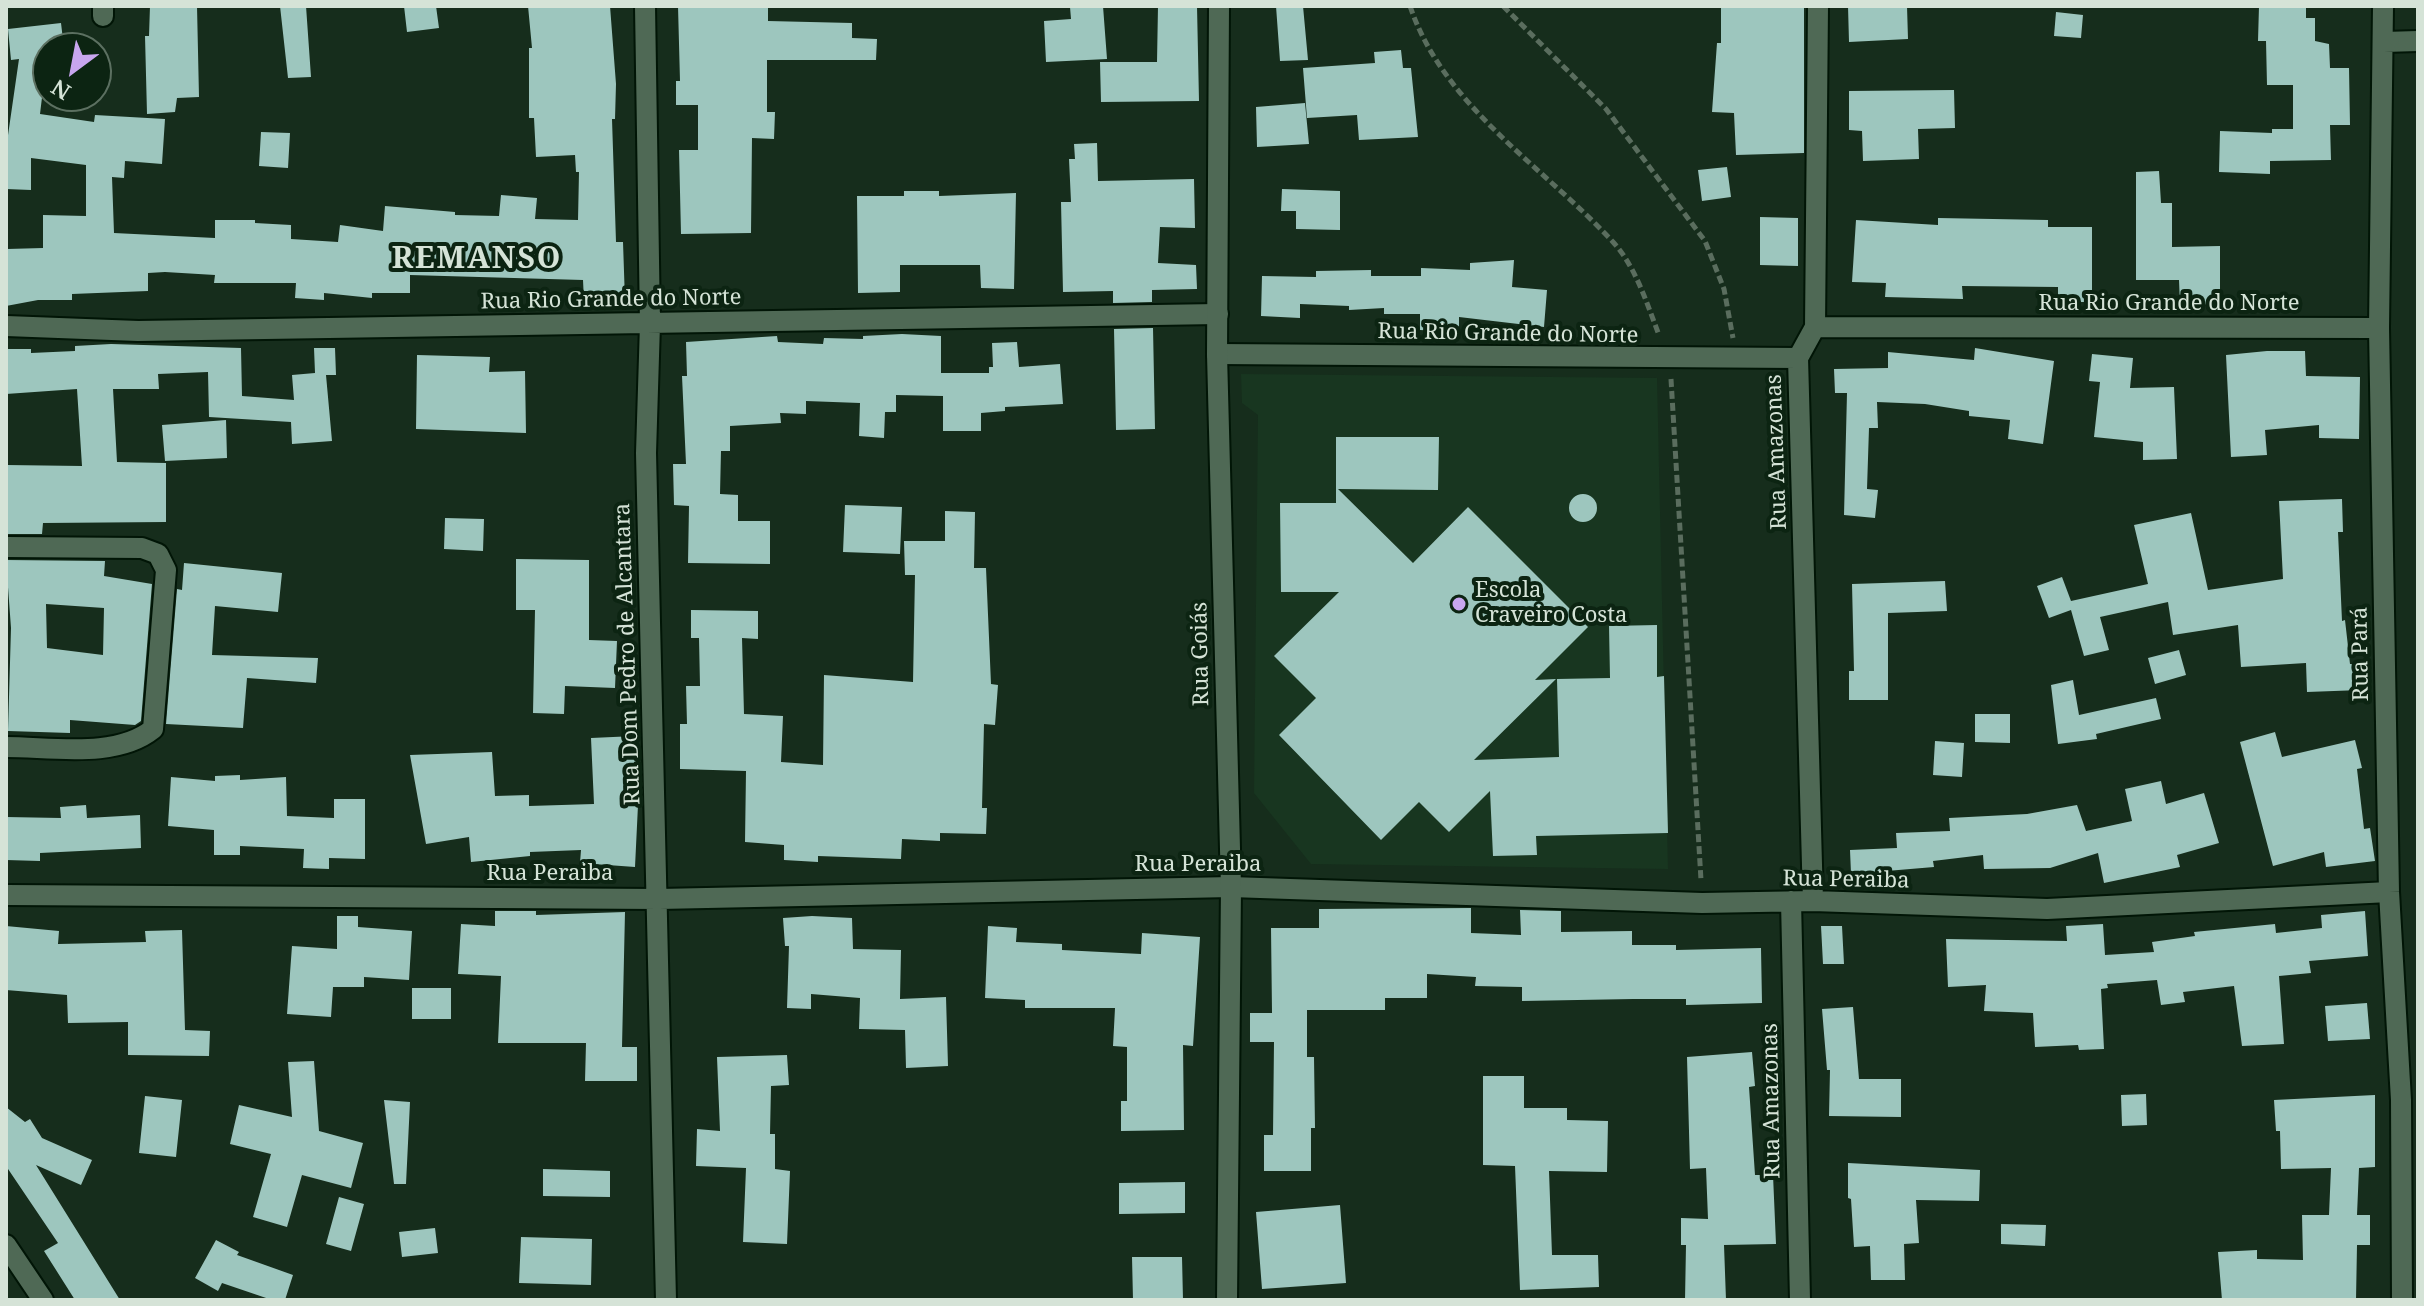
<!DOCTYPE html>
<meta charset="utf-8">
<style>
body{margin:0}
#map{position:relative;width:2424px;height:1306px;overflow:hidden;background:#162d1c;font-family:"Noto Serif",serif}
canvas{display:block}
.frame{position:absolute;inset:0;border:8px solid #d5e3d7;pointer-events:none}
.north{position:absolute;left:32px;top:32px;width:80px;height:80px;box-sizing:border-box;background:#0c2412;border:2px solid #5c7061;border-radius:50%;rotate:212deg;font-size:22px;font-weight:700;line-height:32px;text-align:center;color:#d5e3d7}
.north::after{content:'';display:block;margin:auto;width:28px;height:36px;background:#c8a6ef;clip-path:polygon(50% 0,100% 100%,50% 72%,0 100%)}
</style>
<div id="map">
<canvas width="2424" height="1306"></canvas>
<div class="frame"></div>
<div class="north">N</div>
</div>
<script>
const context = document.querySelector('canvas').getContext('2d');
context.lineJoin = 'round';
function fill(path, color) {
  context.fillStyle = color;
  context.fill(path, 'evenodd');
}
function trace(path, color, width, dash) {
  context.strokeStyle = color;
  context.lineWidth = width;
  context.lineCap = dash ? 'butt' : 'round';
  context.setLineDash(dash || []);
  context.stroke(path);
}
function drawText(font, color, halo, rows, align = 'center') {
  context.font = font + ' "Noto Serif",serif';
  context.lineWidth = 8;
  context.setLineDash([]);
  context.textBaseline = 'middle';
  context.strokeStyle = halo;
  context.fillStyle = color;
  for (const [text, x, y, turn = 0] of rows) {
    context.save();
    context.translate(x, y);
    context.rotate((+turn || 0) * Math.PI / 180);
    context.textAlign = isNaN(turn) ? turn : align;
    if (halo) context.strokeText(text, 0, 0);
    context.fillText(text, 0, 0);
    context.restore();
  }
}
fill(new Path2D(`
 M1241 374 1657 378 1668 869 1311 864 1254 793 1258 415 1242 403Z`), '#183620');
fill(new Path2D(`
 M150 6H197L199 97 177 98 175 112 147 114 145 36H149Z
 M280 6H306L311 77 288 78Z
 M404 6H436L439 28 407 32Z
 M528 6H610L616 84 615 119H612L616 242H623L625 301H584L583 280 410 275V293H372V298L324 293V300L295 298 296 283H214L215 275 165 272 148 273V291L72 294V300H38L6 306 7 249 43 248V215L86 216V165L31 158V190L6 189V149L19 59 11 60 8 29 61 23 64 48H48L40 114 94 122 95 115 165 119 162 164 125 161 124 178 112 177 114 233 215 238V220H255V223L291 225V239L338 242 340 225 383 231 385 206 455 212V215L499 216 501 195 537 198 535 219 578 220 579 172H576L575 155 536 157 534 118H529V48H532Z
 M678 6H768V21L852 23V38L877 39 876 60H767V112H775L774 139 752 138 751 233 681 234 679 150H698V105H676V81H680Z
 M1103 6 1107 59 1046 62 1044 21 1071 19 1070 7Z
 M1158 6H1197L1199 101 1101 102 1100 62H1157Z
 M1276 6H1303L1308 60 1280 61Z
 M1721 6H1804V153L1736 155 1734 113 1712 112 1717 43H1721Z
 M1848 6H1907L1908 39 1849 42Z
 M2259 6H2306V18H2315V41L2329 44 2330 68H2349L2350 125H2330L2331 160 2270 161V174L2219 172 2220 131 2272 133V129H2293V85H2267L2266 41H2258Z
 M2056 12 2083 15 2081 38 2054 36Z
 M1401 50 1403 68H1411L1418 137 1359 140 1357 115 1307 118 1303 68 1375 63 1374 52Z
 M1954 90 1955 128 1918 129 1919 159 1863 161 1862 131 1849 130V91Z
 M1305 103 1309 144 1257 147 1256 107Z
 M261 132 290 133 288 168 259 166Z
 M1097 143 1098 181 1194 179 1195 228 1160 227 1158 263 1196 265 1197 289 1152 290V302L1113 303V291L1063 292 1061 202H1071L1069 159H1075L1074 144Z
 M1727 167 1731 197 1702 201 1698 170Z
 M2159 171 2161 203H2172V247L2220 246V304L2180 305 2179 280H2136V172Z
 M1282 189 1340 191V230L1296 229V211H1281Z
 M904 191H939V196L1016 193 1014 289 981 288 980 265H900V292L858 293 857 196H904Z
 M1760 217 1798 218V266L1760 265Z
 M1938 218 2048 220V227H2092V302H2058V287L1962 286 1963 299 1885 297 1886 283 1852 282 1856 220 1938 225Z
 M1514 260 1512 287 1547 290 1544 327 1459 317V332L1420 330V314H1384V308L1349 310V306L1300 304V318L1261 316 1262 276 1316 277V271L1371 270V276H1421V268L1470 270V263Z
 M1153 328 1155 429 1116 430 1114 329Z
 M902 334 941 336V373H989V367H993L992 343 1017 342 1019 367 1060 364 1063 404 1005 407V411L981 413V431H943V396L896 395V412H885L884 438 859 436 860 403 806 401V414L780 413 781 423 730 426V451H721L720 494 738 495V521H770V564L688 563 689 506 674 505 673 464H686L682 376H687L686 342 777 336 778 342 823 344 824 338 863 339V336Z
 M111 344 241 348 242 396 294 400 292 375 315 373 314 348H335L336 375H326L332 441 292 444 291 422 209 417 208 372 158 374 159 389H113L117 462 166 463V522L43 523 42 534H6V465L82 466 77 389 6 394V349H31V353L75 351V346Z
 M1975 348 2054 361 2043 444 2008 439 2010 420 1969 416V411L1925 404 1877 402 1878 428H1869L1867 489 1878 490 1875 518 1844 515 1847 393H1835L1834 369 1888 368V352L1974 360Z
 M2267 351H2305L2306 376 2360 377 2359 439 2319 438V425L2265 430 2267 455 2231 457 2226 355Z
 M2092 354 2133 358 2130 388 2174 387 2177 459 2143 460V442L2094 437 2100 382 2089 381Z
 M417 355 490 357 489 372 525 371 526 433 416 429Z
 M226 420 227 458 165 461 162 425Z
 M1336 437H1439L1438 490 1338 489 1413 563 1468 507 1588 627 1535 680 1556 679 1474 760 1559 757 1557 679 1610 678 1609 626 1657 625V677L1664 676 1668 833 1536 836 1537 855 1493 856 1490 791 1449 832 1419 802 1381 840 1279 735 1316 698 1274 656 1339 592H1281L1280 503H1336Z
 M1569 508a14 14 0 1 1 28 0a14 14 0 1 1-28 0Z
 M2342 499 2343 532H2338L2342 621 2345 620 2350 664H2360L2361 690 2307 692 2306 663 2241 667 2238 625 2173 635 2168 602 2100 617 2109 650 2084 656 2071 610 2049 618 2037 586 2062 577 2071 601 2148 584 2134 525 2191 513 2208 590 2283 579 2279 501Z
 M845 505 902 507 900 554 843 552Z
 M945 511 975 512 974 568H986L991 684 998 685 995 725 984 724 982 808H987L986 834 940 833V841L902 839 901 859 818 856V862L784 860V845L745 842 746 771 680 769V724H687L686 686H700L699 638H691V610L758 611V639L742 638 744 714 783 716 781 762 823 765 824 675 913 682 915 575H905L904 541H945Z
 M445 518 484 519 483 551 444 549Z
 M516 559 589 560V640L617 641 615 688 565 686 564 714 533 713 535 610H516Z
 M6 560 105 561 104 576 152 584 141 721 135 725 70 720V733L8 731 11 628ZM46 604 104 608 103 655 47 648Z
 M184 563 282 573 278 612 215 606 212 655 318 658 316 683 247 678 243 728 166 724 177 589 182 590Z
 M1945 581 1947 611 1888 613V700H1849V671H1854L1852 584Z
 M2179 650 2186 675 2155 684 2148 658Z
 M2073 680 2079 715 2156 698 2161 719 2096 734 2097 739 2058 744 2051 685Z
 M1975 714H2010V743L1975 742Z
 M2275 732 2282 757 2355 740 2362 768 2357 769 2364 829 2370 828 2375 861 2326 867 2324 852 2273 866 2240 742Z
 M635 736 638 805 635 867 580 863 581 850 530 852V856L471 862 469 837 426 844 410 755 492 752 495 796 529 795V806L594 804 591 738Z
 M1935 741 1964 743 1962 777 1933 775Z
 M240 775V780L286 777 287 816 334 818V799H365V859L329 858V869L303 868 304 849 240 846V855H214V830L168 826 171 777 215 781V776Z
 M2161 781 2166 804 2204 793 2219 843 2177 855 2180 867 2104 883 2098 853 2050 868 1984 869 1983 855 1933 861 1934 867 1851 874 1850 850 1897 848 1896 833 1950 831 1949 818 2027 814 2077 805 2086 831 2132 821 2125 789Z
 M86 805 87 818 140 815 141 848 40 853V861L6 860V817L61 818 60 807Z
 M1471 908V933L1521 935 1520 910 1561 911V932L1632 931V945H1676V950L1761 948 1762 1003 1686 1005V999H1633L1522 1001V987L1475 986 1476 977 1427 974V998H1385V1010H1307V1057H1314L1315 1128H1311V1171H1264V1135H1273L1274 1042H1250V1013H1272L1271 928H1319V909Z
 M495 911H536V915L625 912 622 1047H637V1081H585L586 1043H498L501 976 458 974 461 924 495 926Z
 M2365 911 2368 956 2309 961 2311 973 2279 976 2284 1044 2242 1046 2234 986 2183 992 2185 1002 2161 1005 2157 980 2107 984 2108 988 2101 989 2104 1049 2079 1050 2078 1045 2035 1047 2033 1013 1984 1011 1986 985 1948 987 1946 939 2067 941 2066 926 2103 924 2105 955 2154 952 2152 942 2195 936 2194 932 2275 924 2276 933 2322 928 2321 915Z
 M337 916H358V927L412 931 409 980 364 977V987H333L331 1017 287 1014 292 946 337 949Z
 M812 916 852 918 853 949 901 950 900 999 946 997 948 1066 906 1068 905 1030 859 1029 860 998 811 994V1009L787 1008 789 946H785L783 918Z
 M6 926 59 931 58 944 146 942 145 931 182 930 185 1030 210 1031 209 1056 128 1055V1022L68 1023 67 995 6 990Z
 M988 926 1017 928 1016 942 1062 944V950L1141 954 1142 933 1200 937 1193 1046 1183 1045 1184 1130 1121 1131V1101H1127V1047L1113 1046 1115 1008H1025V1000L985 998Z
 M1821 926H1842L1844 964H1823Z
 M412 988H451V1019H412Z
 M2367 1003 2370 1039 2328 1041 2325 1006Z
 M1853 1007 1859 1079H1901V1117L1829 1116 1830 1070H1827L1822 1009Z
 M1752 1052 1755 1086 1749 1087 1755 1175H1773L1776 1244 1724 1245 1726 1300H1685L1686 1245H1681V1218L1708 1219 1706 1168 1690 1169 1687 1057Z
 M787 1055 789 1085 771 1086 770 1134H775V1169L790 1171 787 1244 743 1242 746 1168 696 1166 697 1129 720 1131 717 1057Z
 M314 1061 319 1131 363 1143 351 1188 302 1175 287 1227 253 1217 271 1154 230 1144 239 1105 292 1117 288 1062Z
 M1483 1076H1524V1108H1567V1120L1608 1121 1607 1172 1549 1171 1552 1255H1598L1599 1287 1520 1290 1515 1166 1483 1165Z
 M2146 1094 2147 1125 2122 1126 2121 1095Z
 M2375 1095V1167L2359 1168 2357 1215H2370V1245H2357L2356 1300H2222L2218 1252 2257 1250V1259L2303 1260 2302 1215H2329L2331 1168 2281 1169 2280 1131H2276L2274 1100Z
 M145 1096 182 1100 176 1157 139 1153Z
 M384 1100 410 1102 406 1184H394Z
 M6 1107 25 1122 30 1119 42 1138 92 1160 81 1185 36 1165 120 1300H75L44 1251 58 1243 6 1166Z
 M1848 1163 1980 1170 1979 1201 1916 1200 1919 1243 1904 1244 1905 1280H1871L1870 1246 1854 1247 1851 1199 1848 1198Z
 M543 1169 610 1171V1197L543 1196Z
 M1185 1182V1213L1119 1214V1183Z
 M339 1197 364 1204 351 1251 326 1244Z
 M1340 1205 1346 1283 1262 1289 1256 1212Z
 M2001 1224 2046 1225 2045 1246 2001 1244Z
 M435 1228 438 1253 402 1257 399 1232Z
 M521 1237 592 1239 591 1285 519 1283Z
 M216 1240 239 1252 237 1255 293 1275 285 1300H272L222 1283 218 1291 195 1278Z
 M1132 1257H1182L1183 1300H1133Z`), '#9dc6be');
const street = new Path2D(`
 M103 6V16
 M645 6 650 324 646 453 666 1300
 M2383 6 2379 328 2389 892 2401 1100 2402 1300
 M2384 42 2418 41
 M6 326 138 331 1218 314
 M1815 327 2379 328
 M1217 354 1798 358
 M6 547 142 548 158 554 166 570 153 729C116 759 52 747 6 747
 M6 895 659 899 1231 887 1702 903 1813 901 2047 909 2389 892
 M1791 901 1800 1300
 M1813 901 1798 358 1815 327 1818 6`);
const secondary = new Path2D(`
 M1219 6 1217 354 1231 887 1227 1300
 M6 1245 43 1300`);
trace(street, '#011506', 24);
trace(secondary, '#011506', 24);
trace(new Path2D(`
 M1410 6C1444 107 1543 166 1613 242 1636 267 1647 304 1659 335
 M1503 6 1606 109 1705 241 1724 289 1733 338
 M1671 379 1701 880`), '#5a6d5e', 5, [8, 4]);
trace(street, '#4f6955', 20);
trace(secondary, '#4f6955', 20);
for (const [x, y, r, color] of [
 [1459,604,8,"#c8a6ef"]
]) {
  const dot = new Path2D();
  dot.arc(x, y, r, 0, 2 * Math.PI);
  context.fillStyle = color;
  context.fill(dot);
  trace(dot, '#0c2412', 3);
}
drawText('22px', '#d5e3d7', '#0c2412', [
 ["Rua Rio Grande do Norte",611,300,-1],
 ["Rua Rio Grande do Norte",2169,304],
 ["Rua Rio Grande do Norte",1508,334,1],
 ["Rua Amazonas",1777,452,-92],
 ["Rua Dom Pedro de Alcantara",628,654,-92],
 ["Rua Goiás",1201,654,-91],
 ["Rua Pará",2361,654,-91],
 ["Rua Peraiba",1198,865],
 ["Rua Peraiba",550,874],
 ["Rua Peraiba",1846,880,1],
 ["Rua Amazonas",1772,1101,-91]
]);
drawText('22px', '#d5e3d7', '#0c2412', [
 ["Escola",1475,591],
 ["Craveiro Costa",1475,616]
], 'left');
context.letterSpacing = '2px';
drawText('bold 30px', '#d5e3d7', '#0c2412', [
 ["REMANSO",477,259]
]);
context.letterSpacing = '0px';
</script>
